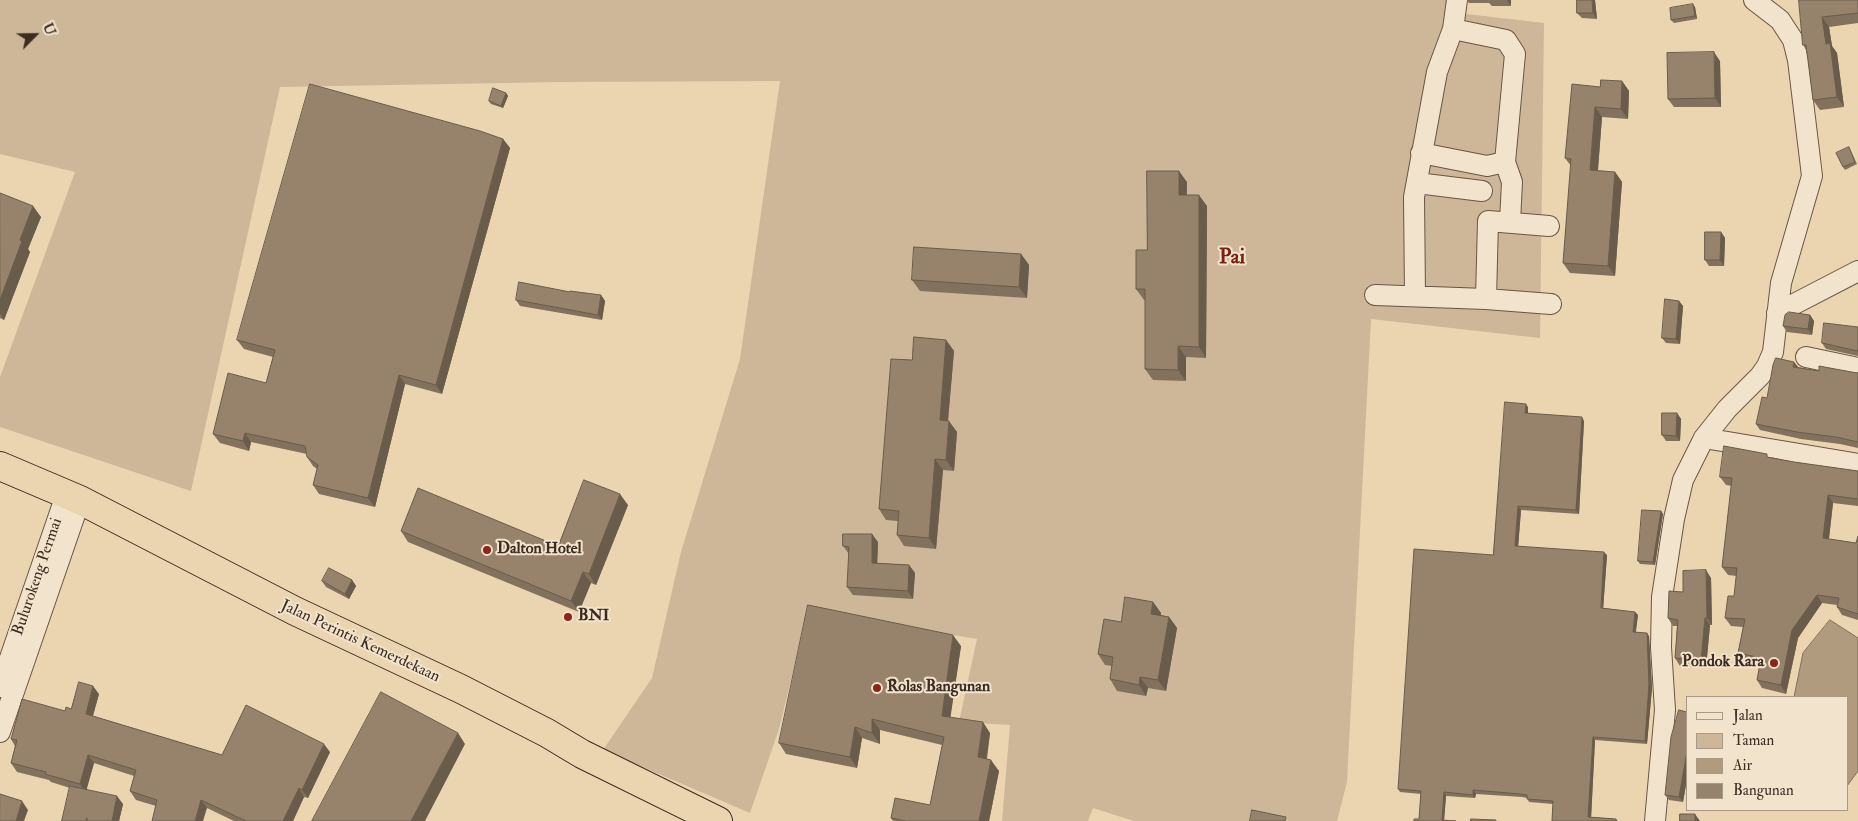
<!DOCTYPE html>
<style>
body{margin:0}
#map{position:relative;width:1858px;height:821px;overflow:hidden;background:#ebd4b0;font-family:"IM FELL Double Pica",serif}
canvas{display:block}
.legend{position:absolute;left:1686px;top:696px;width:162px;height:115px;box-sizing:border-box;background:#f2e3cc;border:1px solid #a99a88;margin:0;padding:6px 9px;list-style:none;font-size:15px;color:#3c2c21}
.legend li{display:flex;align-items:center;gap:10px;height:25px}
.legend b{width:25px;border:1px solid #a99a88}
.north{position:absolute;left:10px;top:10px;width:50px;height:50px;-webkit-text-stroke:4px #f2e3cc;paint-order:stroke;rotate:67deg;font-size:14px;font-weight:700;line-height:20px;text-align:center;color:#3c2c21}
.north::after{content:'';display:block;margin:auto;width:18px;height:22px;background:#3c2c21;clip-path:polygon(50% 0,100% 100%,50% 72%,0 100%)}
</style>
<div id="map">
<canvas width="1858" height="821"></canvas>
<ul class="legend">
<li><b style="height:6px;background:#f2e3cc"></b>Jalan</li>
<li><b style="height:14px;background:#cdb798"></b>Taman</li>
<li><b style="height:14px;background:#b09b7f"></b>Air</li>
<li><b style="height:14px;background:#97836b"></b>Bangunan</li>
</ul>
<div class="north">U</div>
</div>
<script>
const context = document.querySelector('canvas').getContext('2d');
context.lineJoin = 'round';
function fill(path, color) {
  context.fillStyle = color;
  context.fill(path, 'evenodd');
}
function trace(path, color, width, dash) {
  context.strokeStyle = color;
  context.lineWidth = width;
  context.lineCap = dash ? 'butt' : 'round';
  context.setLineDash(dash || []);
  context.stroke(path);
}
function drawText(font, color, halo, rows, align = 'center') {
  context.font = font + ' "IM FELL Double Pica",serif';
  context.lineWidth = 4;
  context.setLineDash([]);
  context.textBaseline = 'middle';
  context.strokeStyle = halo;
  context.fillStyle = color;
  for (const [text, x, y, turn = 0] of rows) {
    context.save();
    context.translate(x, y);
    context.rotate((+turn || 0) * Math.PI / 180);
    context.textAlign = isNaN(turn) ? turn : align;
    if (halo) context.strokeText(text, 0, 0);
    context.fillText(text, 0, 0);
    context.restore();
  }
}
fill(new Path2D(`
 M0 0H1457L1458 13 1544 23 1540 338 1371 319 1347 782 1337 821H1134L1093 808 1088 821H1002L1010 725 959 722 977 639 808 611 779 729 750 813 603 750 652 678 681 552 740 359 780 81 562 82 280 87 191 491 0 427V377L75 172 0 154Z`), '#cdb798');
const water = new Path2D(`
 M1830 620 1858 638V771L1847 786V697H1794L1803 653Z`);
fill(water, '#b09b7f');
trace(water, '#826f59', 1);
const minor = new Path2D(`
 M1457 0 1453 29 1506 40 1515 54 1505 162 1512 182 1510 222
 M1421 153 1487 166 1505 162
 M1417 183 1482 191
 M1375 295 1486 299 1551 304
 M1415 296 1414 197 1437 72 1453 29
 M1486 299 1488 221 1549 226
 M1777 313 1858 271
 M1806 357 1858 368
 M1704 438 1858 464
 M0 687 66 495
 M0 732 80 500
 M1655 821 1665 710 1661 647 1662 597 1674 519 1683 480 1704 438 1727 409 1760 376 1767 366 1773 352 1781 283 1812 176 1798 60 1793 40 1780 20 1754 0`);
const highway = new Path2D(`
 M0 466 80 500 295 611 461 689 547 733 582 754 718 821`);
trace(minor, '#685645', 22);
trace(highway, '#3c2c21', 30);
trace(minor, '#f2e3cc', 20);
trace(highway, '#ebd4b0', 28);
fill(new Path2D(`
 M1467 0H1511V6H1492L1489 3H1469Z
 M1577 0H1595L1597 19 1582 18 1577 13Z
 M1799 0H1858V23L1829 27 1832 46 1837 53 1844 107 1820 110 1813 100 1807 51 1803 45Z
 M1695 7 1697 19 1674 23 1671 20Z
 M1720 61 1721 107H1674L1668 99Z
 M1622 81 1629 91 1628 119 1602 117 1598 171 1615 172 1622 182 1615 276 1570 273 1563 263 1571 166 1565 158 1600 87Z
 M506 93 508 96 503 108 491 104 489 101Z
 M503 139 510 148 442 394 405 384 375 507 319 494 313 485 317 469 313 466 307 457V454L251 442 249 451 220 443 213 434 266 383 273 357 244 349 237 340Z
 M1849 147 1857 164 1845 170 1843 167Z
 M1187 182V195L1207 206 1206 358 1186 357V381L1153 380 1145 369V300H1144L1136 289 1147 250Z
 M0 193 41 217 28 249 30 252 4 320 0 318Z
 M1721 232 1725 238 1724 266H1709L1705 260Z
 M1021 254 1029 265 1027 298 920 291 912 280Z
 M570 292 601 295 605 301 602 320 520 306 516 300Z
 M1679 301 1683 306 1680 344 1666 343 1662 338Z
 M1810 315 1814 321 1812 335 1787 332 1783 326Z
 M1858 327V356L1826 349 1822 343Z
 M946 340 954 351 948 421 957 432 954 471 943 470 936 549 904 546 897 535 898 521 886 520 879 509 912 360Z
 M1798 367 1819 371 1857 373 1858 372V448L1840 444 1801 439 1760 430 1756 424 1767 398Z
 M1528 407V413L1584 421 1579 514 1521 510 1518 546 1607 555 1603 608 1635 612 1638 615 1636 632 1649 636 1652 688 1647 744 1595 740 1591 817 1616 819 1618 821H1552L1553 804 1529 802 1527 798 1522 797 1476 794 1475 798 1446 796 1444 820 1419 819 1421 794 1400 792 1398 789 1493 555Z
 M1677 413 1681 419 1680 441H1666L1662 435Z
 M1770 457 1794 462 1858 471V506L1833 503 1829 539 1856 543 1858 536V620L1842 615 1837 607V605L1822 603 1798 638 1786 694 1762 688 1757 680 1760 664 1743 661 1738 653 1743 627 1731 626 1725 618 1734 596 1737 576 1728 575 1722 567 1732 486 1726 485 1720 477Z
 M628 505 596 585 591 583 579 612 408 542 401 531 558 546Z
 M1661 511 1663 514 1655 565 1640 564 1638 561Z
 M878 542 877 563 909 565 915 573 913 599 853 595 847 587 849 554 843 546Z
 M1711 578 1712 625H1710L1706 668 1680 666 1675 658 1677 626H1673L1668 618 1683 592Z
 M352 580 356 586 349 599 326 587 322 581Z
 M1153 602 1161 613V615L1169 617 1177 628 1166 691 1148 688 1146 696 1117 691 1110 679 1112 666 1105 665 1098 654 1121 622Z
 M961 646 950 718 990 733 987 759 999 771 989 821H893L891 818 930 805 942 745 880 730V744L862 738 857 768 786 754 779 743Z
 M99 694 93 716 222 755 330 752 308 798 304 797 293 821H234L207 808 156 806 136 800 130 791 134 776 94 763 86 789 123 804 119 821H62L70 788 51 782 49 780 17 772 11 763 15 746 11 739 65 711 71 709Z
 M1687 712V779L1683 802 1669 800 1665 795Z`), '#82715c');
fill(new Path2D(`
 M1507 0H1511V6Z
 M1592 0H1595L1597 19 1593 13Z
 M1693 4 1695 7 1697 19 1695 16Z
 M1822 17 1829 27 1832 46 1837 53 1844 107 1837 97 1826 44Z
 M1714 52 1720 61 1721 107 1715 98Z
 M1622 81 1629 91 1628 119 1621 109Z
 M506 93 508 96 503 108 501 106Z
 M1595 107 1602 117 1597 180 1590 170Z
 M503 139 510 148 442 394 436 385Z
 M1179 171 1187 182 1186 206 1179 195Z
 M1615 172 1622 182 1615 276 1608 266Z
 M1199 195 1207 206 1206 358 1199 347Z
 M33 206 41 217 28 249 30 252 4 320 0 313V300L20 240Z
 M1721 232 1725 238 1724 266 1720 260Z
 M1021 254 1029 265 1027 298 1019 287Z
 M601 295 605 301 602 320 598 315Z
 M1679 301 1683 306 1680 344 1676 339Z
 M1810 315 1814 321 1812 335 1808 329Z
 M946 340 954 351 947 431 940 420Z
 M1178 346 1186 357V381L1178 370Z
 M1794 362 1799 368 1793 367Z
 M399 375 405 384 375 507 368 498Z
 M1526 404 1528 407V417L1525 413Z
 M1677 413 1681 419 1680 441 1676 436Z
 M1582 417 1584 421 1579 514 1576 510Z
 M949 421 957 432 954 471 946 460Z
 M245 433 251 442 249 451 243 441Z
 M935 459 943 470 936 549 929 538Z
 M620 494 628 505 596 585 589 574Z
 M1828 495 1833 503 1828 546 1823 538Z
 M1518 506 1521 510 1518 549 1515 546Z
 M1661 511 1663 514 1655 565 1653 562Z
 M872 534 878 542 877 571 872 563Z
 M1604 552 1607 555 1603 611 1601 608Z
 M909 565 915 573 913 599 908 591Z
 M1706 570 1711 578 1712 625 1707 618Z
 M583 572 591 583 579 612 571 601Z
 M352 580 356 586 349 599 345 594Z
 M1817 595 1822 603 1798 638 1786 694 1781 685 1792 630Z
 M1153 602 1161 613 1159 625 1151 614Z
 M1635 612 1638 615 1635 635 1633 632Z
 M1169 617 1177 628 1166 691 1158 680Z
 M1705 618 1710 625 1706 668 1701 661Z
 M1647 633 1649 636 1652 688 1647 744 1645 741Z
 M953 635 961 646 949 727 942 716Z
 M1140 677 1148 688 1146 696 1139 685Z
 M93 686 99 694 91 722 86 714Z
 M872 719 880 730V744L872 733Z
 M983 722 990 733 985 768 978 757Z
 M855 727 862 738 857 768 850 757Z
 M458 733 465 744 425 821H411Z
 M1593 737 1595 740 1591 820 1588 817Z
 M324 744 330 752 308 798 302 790Z
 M1687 752V779L1683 802 1679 797Z
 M88 755 94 763 86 792 80 784Z
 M991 760 999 771 989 821H979Z
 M299 788 304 797 293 821H283Z
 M1473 790 1476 794 1475 798 1473 795Z
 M1444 792 1446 796 1444 821 1442 820Z
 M117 796 123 804 119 821H112Z
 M201 800 207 808 203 821H195Z
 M22 801 28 810 24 821H16Z
 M1695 814 1700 821H1695Z`), '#6a5c4b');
const building = new Path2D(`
 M1577 0H1592L1593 13H1577Z
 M1799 0H1858V13L1822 17 1826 44 1830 43 1837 97 1813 100 1806 45H1803Z
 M1693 4 1695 16 1671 20 1670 8Z
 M1714 52 1715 98 1668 99 1667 53Z
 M1601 80 1622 81 1621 109 1595 107 1590 170 1615 172 1608 266 1563 263 1571 159 1565 158 1572 84 1600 87Z
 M310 84 480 131 503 139 436 385 399 375 368 498 313 485 318 465 307 457 305 446 245 433 243 441 213 434 228 373 266 383 275 350 237 340Z
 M493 88 506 93 501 106 489 101Z
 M1849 147 1855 162 1843 167 1836 153Z
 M1147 171H1179V195H1199V347L1178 346V370L1145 369V289H1136V250H1147Z
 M0 193 33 206 20 240 22 241 0 300Z
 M1705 232H1721L1720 260H1705Z
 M914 247 1021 254 1019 287 912 280Z
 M519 282 570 292V291L601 295 598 315 516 300Z
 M1665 299 1679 301 1676 339 1662 338Z
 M1789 312 1810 315 1808 329 1783 326 1785 315Z
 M1824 323 1858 327V351L1822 343Z
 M914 337 946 340 940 420 949 421 946 460 935 459 929 538 897 535 899 511 879 509 891 359 912 360Z
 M1776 358 1794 362 1793 367 1819 371V366L1857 373 1858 372V442L1836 437 1797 432 1756 424 1762 397 1767 398 1773 365Z
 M1505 402 1526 404 1525 413 1582 417 1576 510 1518 506 1515 546 1604 552 1601 608 1635 612 1633 632 1647 633 1649 684 1645 741 1593 737 1588 817 1616 819V821H1552L1553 801 1527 799V795L1520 794 1473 790V795L1444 792 1442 820 1456 821H1414V819H1419L1421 791 1398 789 1414 549 1493 555Z
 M1662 413H1677L1676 436 1662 435Z
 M1724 446 1767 454V457L1794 462 1858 471V499L1828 495 1823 538 1856 543 1858 536V614L1837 607 1839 598 1817 595 1792 630 1781 685 1757 680 1761 658 1738 653 1745 619 1725 618 1728 596H1734L1737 568 1722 567 1732 478 1720 477Z
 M584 480 620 494 589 574 583 572 571 601 401 531 418 488 558 546Z
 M1642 510 1661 511 1653 562 1638 561Z
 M843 534H872V563L909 565 908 591 847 587 849 547 843 546Z
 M329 568 352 580 345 594 322 581Z
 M1706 570 1707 618H1705L1701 661 1675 658 1678 620 1668 618 1669 591 1683 592V571Z
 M1125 597 1153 602 1151 614 1169 617 1158 680 1140 677 1139 685 1110 679 1113 657 1098 654 1104 619 1121 622Z
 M808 605 953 635 942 716 983 722 978 757 991 760 979 821H906L891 818 895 798 930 805 944 737 872 719V733L855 727 850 757 779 743Z
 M79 682 93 686 86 714 222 755 246 705 324 744 302 790 299 788 283 821H246L201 800 195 821H152L157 800 130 791 136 770 88 755 80 784 45 774 46 772 11 763 17 740 11 739 22 699 65 711 66 707 71 709Z
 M381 692 458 733 411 821H312Z
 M1679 710 1687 712V752L1679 797 1665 795 1671 737Z
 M70 786 117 796 112 821H87V818L86 821H62Z
 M0 794 22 801 16 821H0Z
 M1252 810 1286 817 1285 821H1250Z
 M1680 814H1695V821H1680Z
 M1471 819 1496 820V821H1471Z`);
fill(building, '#97836b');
trace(building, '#6a5c4b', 1);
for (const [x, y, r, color] of [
 [487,550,5,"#8f2418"],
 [568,617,5,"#8f2418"],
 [1774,663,5,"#8f2418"],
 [877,688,5,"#8f2418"]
]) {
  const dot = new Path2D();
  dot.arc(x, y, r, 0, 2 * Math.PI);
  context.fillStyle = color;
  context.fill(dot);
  trace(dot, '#f2e3cc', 2);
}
drawText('bold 16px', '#3c2c21', '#f2e3cc', [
 ["Dalton Hotel",497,550],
 ["BNI",578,617],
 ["Pondok Rara",1764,663,"right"],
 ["Rolas Bangunan",887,688]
], 'left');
drawText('16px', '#3c2c21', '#f2e3cc', [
 ["Bulurokeng Permai",38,577,-71],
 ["Jalan Perintis Kemerdekaan",360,642,25]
]);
drawText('bold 21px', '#7a1f14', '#f2e3cc', [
 ["Pai",1232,258]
]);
</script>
